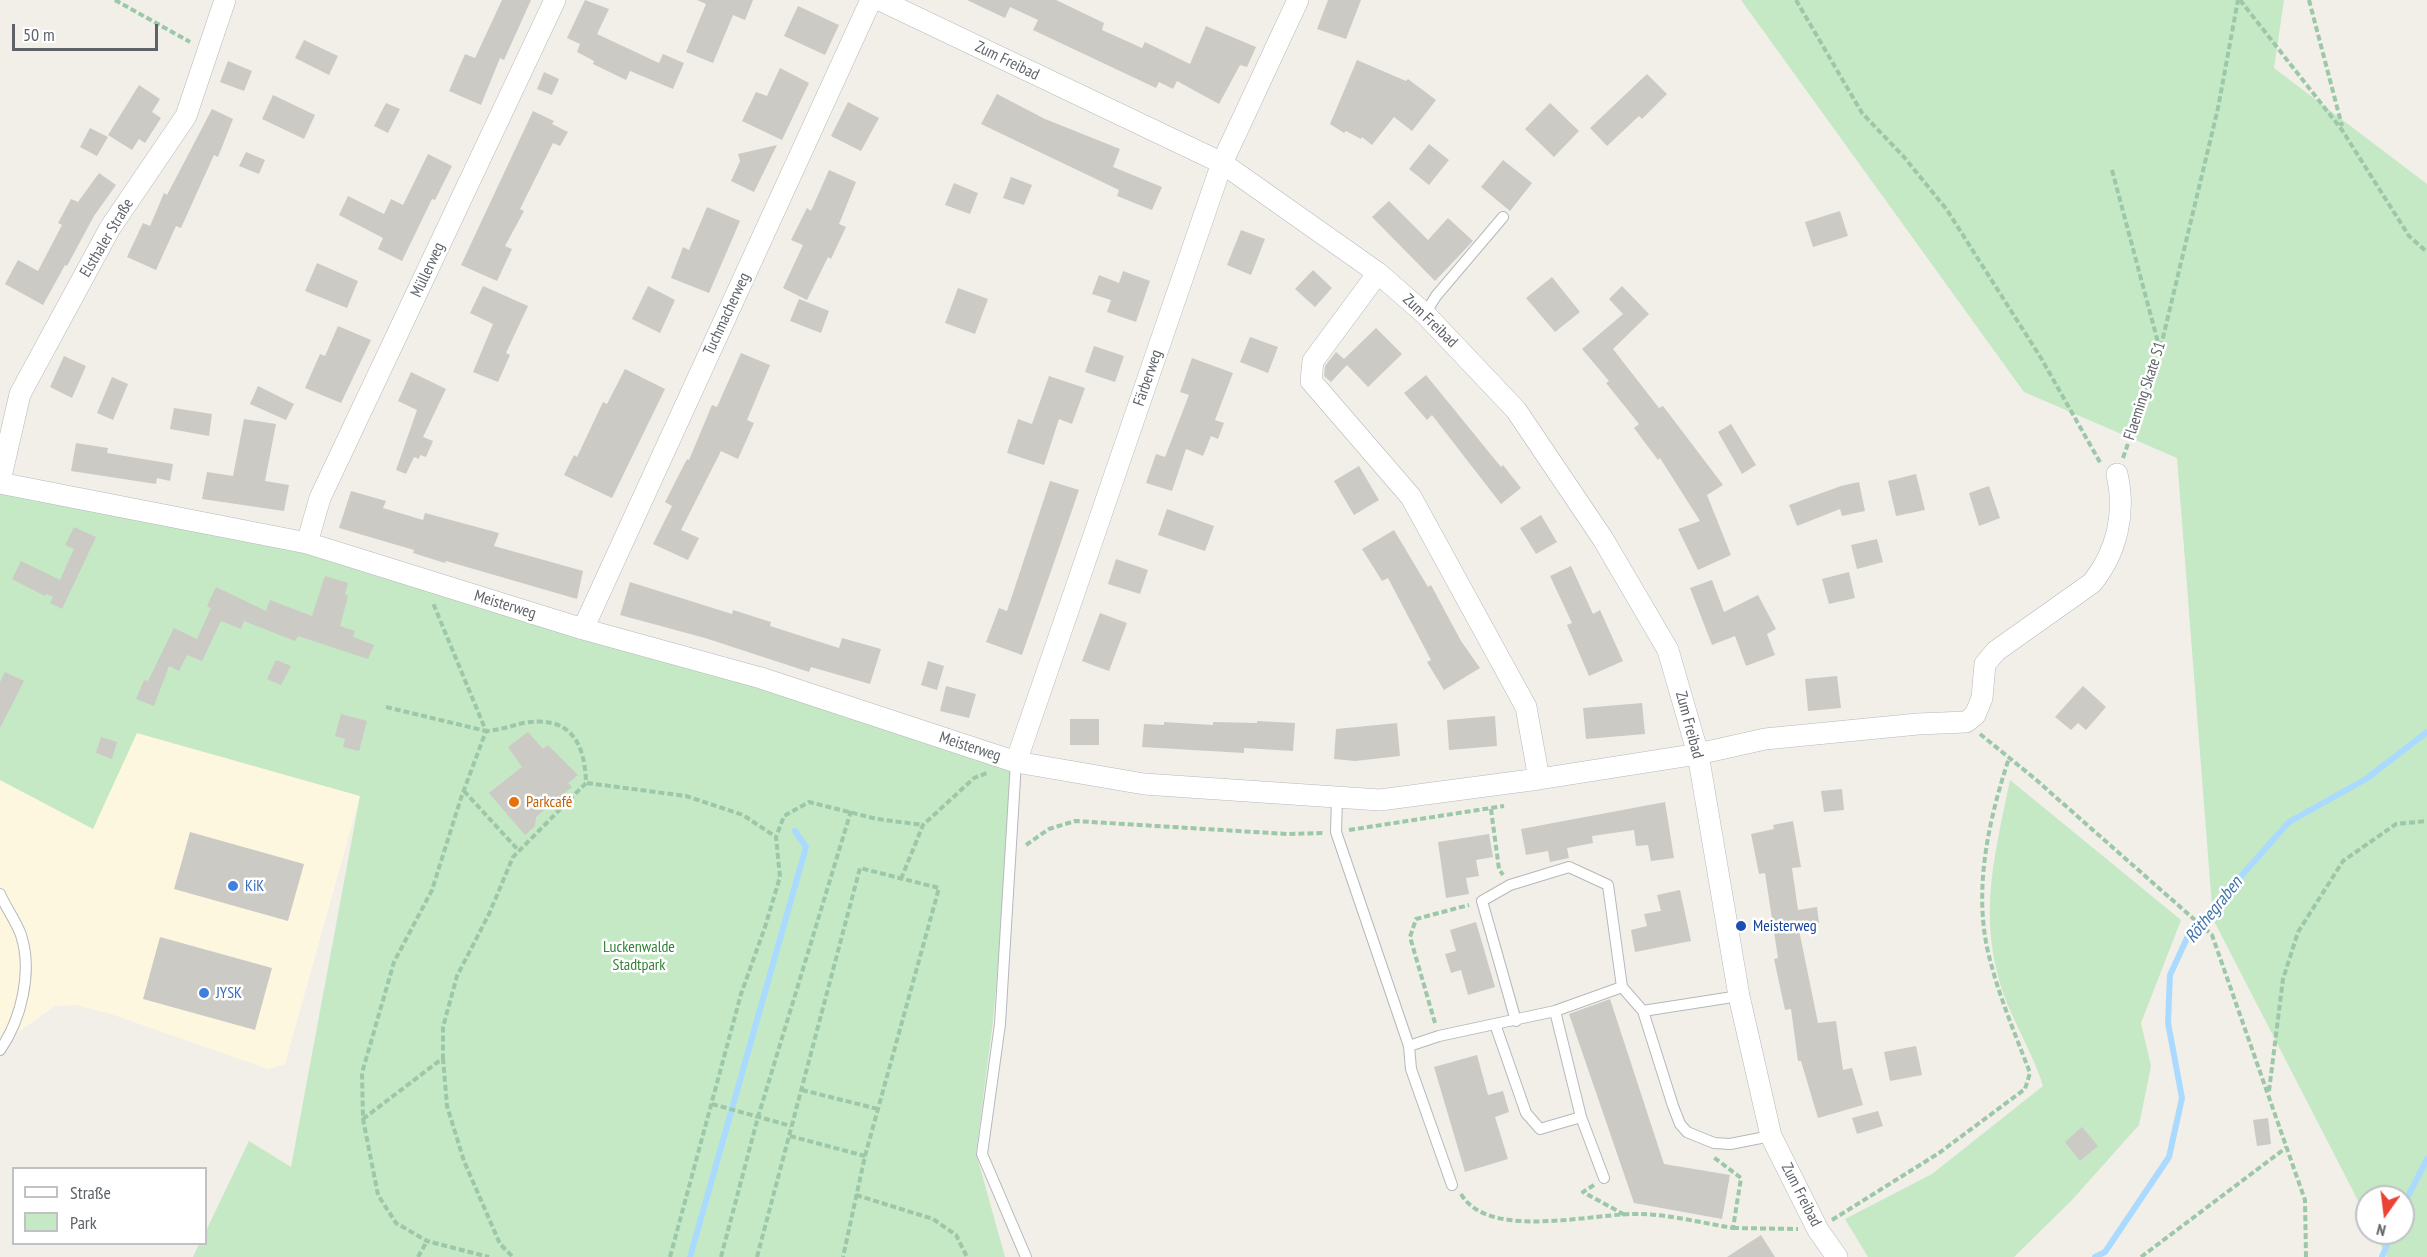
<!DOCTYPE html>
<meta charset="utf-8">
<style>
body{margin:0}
#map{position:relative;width:2427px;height:1257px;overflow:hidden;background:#f1efe8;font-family:"PT Sans Narrow",sans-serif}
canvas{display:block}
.legend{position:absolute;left:12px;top:1167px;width:195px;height:78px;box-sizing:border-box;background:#fff;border:2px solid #bfc1c3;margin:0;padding:8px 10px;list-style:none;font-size:18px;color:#5f6368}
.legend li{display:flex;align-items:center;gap:12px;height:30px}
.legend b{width:30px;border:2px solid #bfc1c3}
.north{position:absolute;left:2355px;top:1185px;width:60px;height:60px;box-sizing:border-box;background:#fff;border:2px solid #bfc1c3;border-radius:50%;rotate:194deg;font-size:16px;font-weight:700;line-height:24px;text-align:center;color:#5f6368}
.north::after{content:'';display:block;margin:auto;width:21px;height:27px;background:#ea4335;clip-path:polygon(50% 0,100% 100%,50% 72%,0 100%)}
.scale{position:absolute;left:12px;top:24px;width:146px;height:27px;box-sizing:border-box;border:3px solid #5f6368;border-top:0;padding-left:8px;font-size:18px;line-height:21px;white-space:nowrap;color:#5f6368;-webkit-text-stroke:4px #fff;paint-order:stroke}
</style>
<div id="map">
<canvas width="2427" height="1257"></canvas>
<ul class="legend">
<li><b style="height:8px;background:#fff"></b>Straße</li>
<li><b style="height:16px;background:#c5e8c5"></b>Park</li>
</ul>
<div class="north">N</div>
<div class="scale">50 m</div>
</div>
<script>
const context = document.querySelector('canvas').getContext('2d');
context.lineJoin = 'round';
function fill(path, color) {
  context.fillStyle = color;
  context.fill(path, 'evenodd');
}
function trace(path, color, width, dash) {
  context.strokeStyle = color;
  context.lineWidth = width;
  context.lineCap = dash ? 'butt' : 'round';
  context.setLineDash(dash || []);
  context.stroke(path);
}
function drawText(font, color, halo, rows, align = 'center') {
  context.font = font + ' "PT Sans Narrow",sans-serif';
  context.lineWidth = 5;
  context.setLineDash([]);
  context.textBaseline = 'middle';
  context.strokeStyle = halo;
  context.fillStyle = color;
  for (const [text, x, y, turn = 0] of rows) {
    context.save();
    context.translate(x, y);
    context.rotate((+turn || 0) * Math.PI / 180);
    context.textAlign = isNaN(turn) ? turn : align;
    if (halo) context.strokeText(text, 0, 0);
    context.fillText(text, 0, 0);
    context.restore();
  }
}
fill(new Path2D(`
 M136 733 360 796 285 1064 268 1069 111 1014 76 1005 55 1006 0 1045V780L93 828Z`), '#fef7e0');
fill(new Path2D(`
 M1741 0H2284L2274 68 2427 184V1257H2387L2375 1233H2403V1197H2367V1218L2213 919 2177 458 2024 392Z
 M0 483 307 543 1016 762 993 1021 976 1153 1005 1257H193L199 1244H206V1231L249 1141 291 1167 360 796 137 733 93 829 0 780Z
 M2010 780 2181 920 2141 1023 2151 1066 2139 1125 2072 1200 2014 1257H1868L1845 1219 1932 1174 2043 1086C2035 1059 2021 1036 2010 1010 1975 927 1993 863 2010 780Z`), '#c5e8c5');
trace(new Path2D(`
 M2403 1206 2427 1159
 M690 1257 806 847 795 831
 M2095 1257 2105 1252 2169 1157 2182 1098 2168 1023 2170 975 2188 936 2289 822 2366 779 2427 732
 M2382 1257 2392 1233`), '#aadaff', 6);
fill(new Path2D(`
 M502 0H531L504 60 500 58 481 105 449 91 465 54 475 58Z
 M585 0 609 9 597 34 659 63 663 54 684 63 673 89 630 71 626 80 593 64 594 61 577 52 580 44 567 38Z
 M697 0H753L745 20 733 15 713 63 686 52 706 4Z
 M967 0H1056L1104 23 1102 30 1142 48 1145 42 1190 64 1206 26 1256 47 1247 67 1240 65 1219 104 1177 81 1173 89 1159 82 1156 88 1033 30 1038 20 1010 7 1005 18Z
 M1328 0H1361L1346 39 1317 29Z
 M798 6 839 25 825 55 784 36Z
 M304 40 338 56 329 75 295 58Z
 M1357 60 1406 81 1408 79 1436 100 1412 131 1394 117 1372 145 1362 137 1361 139 1346 131 1344 133 1330 124Z
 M228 61 252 71 244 91 220 82Z
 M780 68 809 83 782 140 742 121 756 92 767 96Z
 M544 72 559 79 552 95 537 89Z
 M1647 74 1667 94 1642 119 1639 116 1607 146 1590 128Z
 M139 85 160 99 152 112 161 118 145 143 139 139 132 150 108 135Z
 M997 94 1045 119 1120 149 1113 167 1162 187 1152 210 1117 196 1119 190 981 124Z
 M273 95 315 115 304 139 262 119Z
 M848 102 879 118 861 151 831 136Z
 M386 103 400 109 388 133 374 126Z
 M1550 103 1579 131 1554 157 1525 129Z
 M212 109 233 119 218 157 214 155 181 228 176 226 156 270 127 257 143 223 150 226 164 193 167 195Z
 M533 111 554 121 552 124 568 132 560 146 553 143 520 209 524 211 505 246 512 249 497 281 461 265Z
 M90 128 108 137 97 156 80 147Z
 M1429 144 1449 160 1429 185 1409 169Z
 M777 145 754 192 731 181 740 161 738 154Z
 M246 152 265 160 259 174 239 166Z
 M428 154 452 166 435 200 432 199 402 261 378 249 383 238 339 215 348 196 384 214 391 199 403 205Z
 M1503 160 1532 183 1510 211 1481 187Z
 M829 170 856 182 839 224 846 227 831 259 828 257 807 300 783 288 803 245 791 240 807 208 811 211Z
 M99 173 116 185 94 216 67 266 65 265 43 305 5 284 18 260 38 271 62 225 58 223 71 199 78 202Z
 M1011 177 1032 185 1024 205 1003 198Z
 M954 183 978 193 970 214 945 205Z
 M1389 201 1428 240 1448 218 1473 241 1435 281 1372 217Z
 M707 207 740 221 709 293 671 278 683 247 689 250Z
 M1840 211 1848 236 1813 247 1805 222Z
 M1241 230 1265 239 1251 275 1227 265Z
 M317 263 358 281 347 308 305 291Z
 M1313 270 1332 288 1315 307 1295 289Z
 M1123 271 1150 281 1136 322 1107 312 1111 300 1092 294 1099 275 1119 283Z
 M1552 277 1580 312 1555 332 1526 298Z
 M483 286 528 306 506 353 510 355 498 382 473 372 493 324 470 313Z
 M648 286 675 300 660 333 632 319Z
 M1622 286 1649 314 1613 349 1659 408 1663 406 1723 485 1707 495 1731 555 1698 570 1678 529 1700 521 1660 458 1658 460 1634 428 1639 424 1606 383 1609 381 1582 349 1623 314 1609 299Z
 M958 288 988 299 975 334 945 323Z
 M799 299 829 311 821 333 790 321Z
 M338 326 371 340 341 403 305 388 320 354 325 356Z
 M1376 328 1402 354 1368 387 1347 365 1331 382 1324 376 1325 366 1336 352 1344 359Z
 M1250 337 1278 347 1268 373 1240 362Z
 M1094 346 1124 356 1115 382 1085 372Z
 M741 353 770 365 747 420 754 423 738 459 721 451 681 530 699 538 688 560 653 544 672 506 665 502 687 459 689 460 712 405 717 407Z
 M64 356 86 366 72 398 50 387Z
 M1192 358 1233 373 1215 420 1224 423 1218 439 1211 436 1203 456 1186 449 1172 491 1146 483 1156 454 1165 457 1189 395 1180 392Z
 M625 369 665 389 612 498 564 475 574 455 577 457 603 402 607 404Z
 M411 372 446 389 423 437 433 441 426 457 420 455 419 459 414 457 406 474 396 470 417 410 398 401Z
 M1426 375 1501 467 1503 465 1521 488 1501 504 1432 415 1427 420 1404 393Z
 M1049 376 1085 388 1072 424 1059 419 1044 465 1007 453 1018 419 1032 424Z
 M112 377 128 384 113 420 97 413Z
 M258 386 294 404 286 420 250 404Z
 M174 408 212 414 209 436 170 429Z
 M244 419 276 424 265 481 289 485 284 511 202 499 207 472 233 476Z
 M1731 424 1756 465 1742 474 1718 432Z
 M76 443 108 448 107 453 173 464 170 481 157 478 156 484 71 471Z
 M1359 466 1379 500 1354 515 1334 481Z
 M1916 474 1925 510 1896 516 1888 481Z
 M1050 481 1079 490 1022 655 986 642 999 608 1007 611Z
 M1859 482 1865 511 1842 516 1840 509 1797 526 1789 505 1841 486Z
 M1989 486 2000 518 1979 526 1969 493Z
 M351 491 386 501 383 508 423 520 425 513 499 533 494 546 583 571 577 599 446 561 445 563 413 553 414 550 339 528Z
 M1167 509 1214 526 1205 551 1158 535Z
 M1541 515 1557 542 1536 554 1520 528Z
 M74 527 96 537 62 609 50 603 53 597 46 594 45 596 12 579 21 561 60 580 74 549 65 545Z
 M1394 530 1428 587 1431 585 1461 641 1480 668 1444 690 1427 662 1431 660 1388 578 1382 581 1362 549Z
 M1877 539 1883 562 1857 569 1851 545Z
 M1116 559 1148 570 1140 594 1108 584Z
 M1571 566 1593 614 1600 610 1623 661 1589 676 1567 625 1572 623 1550 576Z
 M1849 572 1855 598 1829 604 1822 579Z
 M325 576 348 583 345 594 348 596 340 626 355 631 353 637 374 645 368 659 298 636 295 641 244 621 241 629 221 621 202 661 187 655 179 671 169 666 154 706 136 699 144 680 148 681 174 628 197 639 211 608 207 606 216 587 266 611 270 600 312 616Z
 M1712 580 1724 612 1758 595 1776 629 1767 634 1775 655 1746 666 1735 636 1712 645 1690 588Z
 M630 582 732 614 733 610 771 622 770 626 839 648 842 638 881 649 870 684 811 667 809 672 705 638 620 615Z
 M1100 613 1127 623 1109 671 1082 661Z
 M276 660 291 666 281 685 267 679Z
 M928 661 944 666 937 690 921 685Z
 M5 672 24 681 0 728V682Z
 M1837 676 1841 708 1808 711 1805 679Z
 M946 686 976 694 969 718 940 711Z
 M2083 686 2106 707 2086 730 2078 723 2071 730 2055 717Z
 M1642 703 1645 734 1586 739 1583 708Z
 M341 714 367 721 359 751 343 747 345 739 335 736Z
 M1495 716 1497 746 1449 750 1447 720Z
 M1070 719H1099V745H1070Z
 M1257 721 1295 723 1293 751 1244 748V753L1142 747 1144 724 1164 725V722L1213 725V722L1257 723Z
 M1397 723 1400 756 1355 761 1334 759 1336 729Z
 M528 732 543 749 548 745 578 775 568 783 572 787 536 817 535 826 525 835 489 793 522 767 508 747Z
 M101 737 117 742 112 759 96 753Z
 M1842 789 1844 810 1824 812 1821 791Z
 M1665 802 1674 858 1651 861 1648 845 1636 846 1634 830 1592 836 1593 843 1567 848 1569 858 1550 862 1548 851 1526 855 1521 829Z
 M1793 821 1801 867 1792 868 1798 910 1817 907 1819 923 1800 926 1799 930 1818 1023 1836 1021 1843 1070 1852 1068 1863 1105 1818 1118 1801 1061H1798L1791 1009 1785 1010 1774 959 1778 958 1765 873 1759 874 1751 834 1774 829 1773 825Z
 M190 832 304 864 288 921 174 889Z
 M1489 834 1493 857 1476 860 1479 876 1466 878 1469 894 1446 898 1438 842Z
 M1680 890 1691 941 1635 952 1631 930 1647 926 1644 914 1661 911 1657 895Z
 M1476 922 1495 987 1468 995 1461 970 1451 973 1445 954 1456 951 1450 930Z
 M160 937 272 968 255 1030 143 999Z
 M1610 999 1664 1164 1730 1175 1722 1219 1634 1203 1569 1014Z
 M1916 1046 1922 1075 1890 1081 1884 1052Z
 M1477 1055 1488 1095 1503 1091 1509 1112 1495 1117 1508 1159 1465 1172 1434 1067Z
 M1878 1111 1883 1126 1857 1134 1852 1118Z
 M2268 1118 2271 1144 2257 1146 2253 1120Z
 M2082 1127 2098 1146 2080 1161 2065 1142Z
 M1761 1235 1775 1257H1727Z`), '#cccac5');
const service = new Path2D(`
 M1425 314 1436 296 1503 217
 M1016 762 1000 1024 982 1154 1026 1257
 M1337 797 1336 832 1409 1046
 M0 894C6 908 16 921 21 935 33 972 21 1020 0 1050
 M1555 1011 1581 1117 1604 1178
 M1643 1011 1739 996
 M1516 1021 1482 901 1510 885 1569 867 1608 885 1622 987
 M1495 1024 1526 1113 1540 1129 1581 1117
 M1452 1185 1411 1069 1409 1046 1439 1036 1555 1011 1622 987 1643 1011 1673 1106 1680 1124 1687 1132 1714 1143 1730 1144 1771 1136`);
const minor = new Path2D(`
 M880 0 1222 163 1378 273 1425 314 1516 410 1603 539 1668 650 1698 754 1739 996 1771 1136 1818 1230 1837 1257
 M1378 273 1313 361 1311 381 1411 497 1526 707 1539 779
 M0 481 20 394 110 228 186 116 225 0
 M0 483 307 543 583 629 761 678 1016 762 1144 784 1380 800 1539 779 1698 754 1765 739 1918 724 1966 722 1975 715 1982 698 1985 664 1996 651 2092 583C2117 552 2126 513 2117 474
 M307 543 320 498 555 0
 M583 629 871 0
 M1016 762 1222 163 1298 0`);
trace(service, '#b5b8bc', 12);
trace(minor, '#b5b8bc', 22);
trace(new Path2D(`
 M115 0 190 42
 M1796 0 1862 113 1904 157 1947 210 2041 358 2101 464
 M2240 0 2342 130 2409 236 2427 252
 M2309 0 2342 126
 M2112 170 2160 350
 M2123 458 2160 350 2218 108 2238 0
 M386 707 486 731 433 603
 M1980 734 2034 778 2212 935 2305 1200 2306 1257
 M587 783 686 796 743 815 776 837
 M464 791 519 851
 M1491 809 1499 869 1503 875
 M1349 830 1504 806
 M1026 845 1049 829 1075 821 1287 834 1323 833
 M901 879 923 825 974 778 987 773
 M1435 1023 1410 937 1416 919 1469 905
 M443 1058 447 1106 464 1161 500 1244 513 1257
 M802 1090 878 1109
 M2269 1091 2283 979 2298 932 2343 861 2396 824 2427 821
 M712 1104 791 1126
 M363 1119 443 1058V1027L457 976 489 914 513 857 586 783C585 741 569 715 523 723 511 726 500 730 486 731L461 798 432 890 394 962 362 1073 363 1119 378 1195 396 1223 427 1241 489 1257
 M790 1136 865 1156
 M1594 1185 1583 1192 1625 1215
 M1461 1194C1489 1242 1596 1212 1641 1214 1671 1215 1703 1223 1733 1228L1741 1178 1712 1156
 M856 1195 933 1219 956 1235 967 1257
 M1832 1220 1939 1153 2025 1089 2030 1073C2016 1036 2000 999 1990 960 1972 893 1988 822 2009 758
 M1733 1228 1798 1229
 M418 1257 427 1241
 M670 1257 741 994 765 927 780 877 776 837 784 816 809 802 877 819 923 825
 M721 1257 758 1117 851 811
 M757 1257 860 868 939 888 865 1156 843 1257
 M2141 1257 2287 1147`), '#9cc7a9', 4, [6, 3]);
trace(service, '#fff', 10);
trace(minor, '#fff', 21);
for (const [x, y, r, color] of [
 [514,802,6,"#e8710a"],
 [233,886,6,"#3f7fe0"],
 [1741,926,6,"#1a4fb4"],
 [204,993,6,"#3f7fe0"]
]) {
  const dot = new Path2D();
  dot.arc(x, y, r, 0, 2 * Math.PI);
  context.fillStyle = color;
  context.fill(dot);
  trace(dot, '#fff', 2);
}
drawText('16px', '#5f6368', '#fff', [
 ["Zum Freibad",1007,61,26],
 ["Elsthaler Straße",107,238,-59],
 ["Müllerweg",428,270,-65],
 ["Tuchmacherweg",727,314,-65],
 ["Zum Freibad",1430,321,44],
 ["Färberweg",1148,378,-71],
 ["Flaeming Skate S1",2145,391,-72],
 ["Meisterweg",505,605,17],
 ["Zum Freibad",1689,725,75],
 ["Meisterweg",970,747,18],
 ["Zum Freibad",1801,1195,63]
]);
drawText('16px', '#c56008', '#fff', [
 ["Parkcafé",526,802]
], 'left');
drawText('16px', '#366cbe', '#fff', [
 ["KiK",245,886],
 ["JYSK",216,993]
], 'left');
drawText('16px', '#164399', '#fff', [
 ["Meisterweg",1753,926]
], 'left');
drawText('16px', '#348238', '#fff', [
 ["Luckenwalde",639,947],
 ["Stadtpark",639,965]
]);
drawText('italic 18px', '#4174aa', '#fff', [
 ["Röthegraben",2214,910,-51]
]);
</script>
